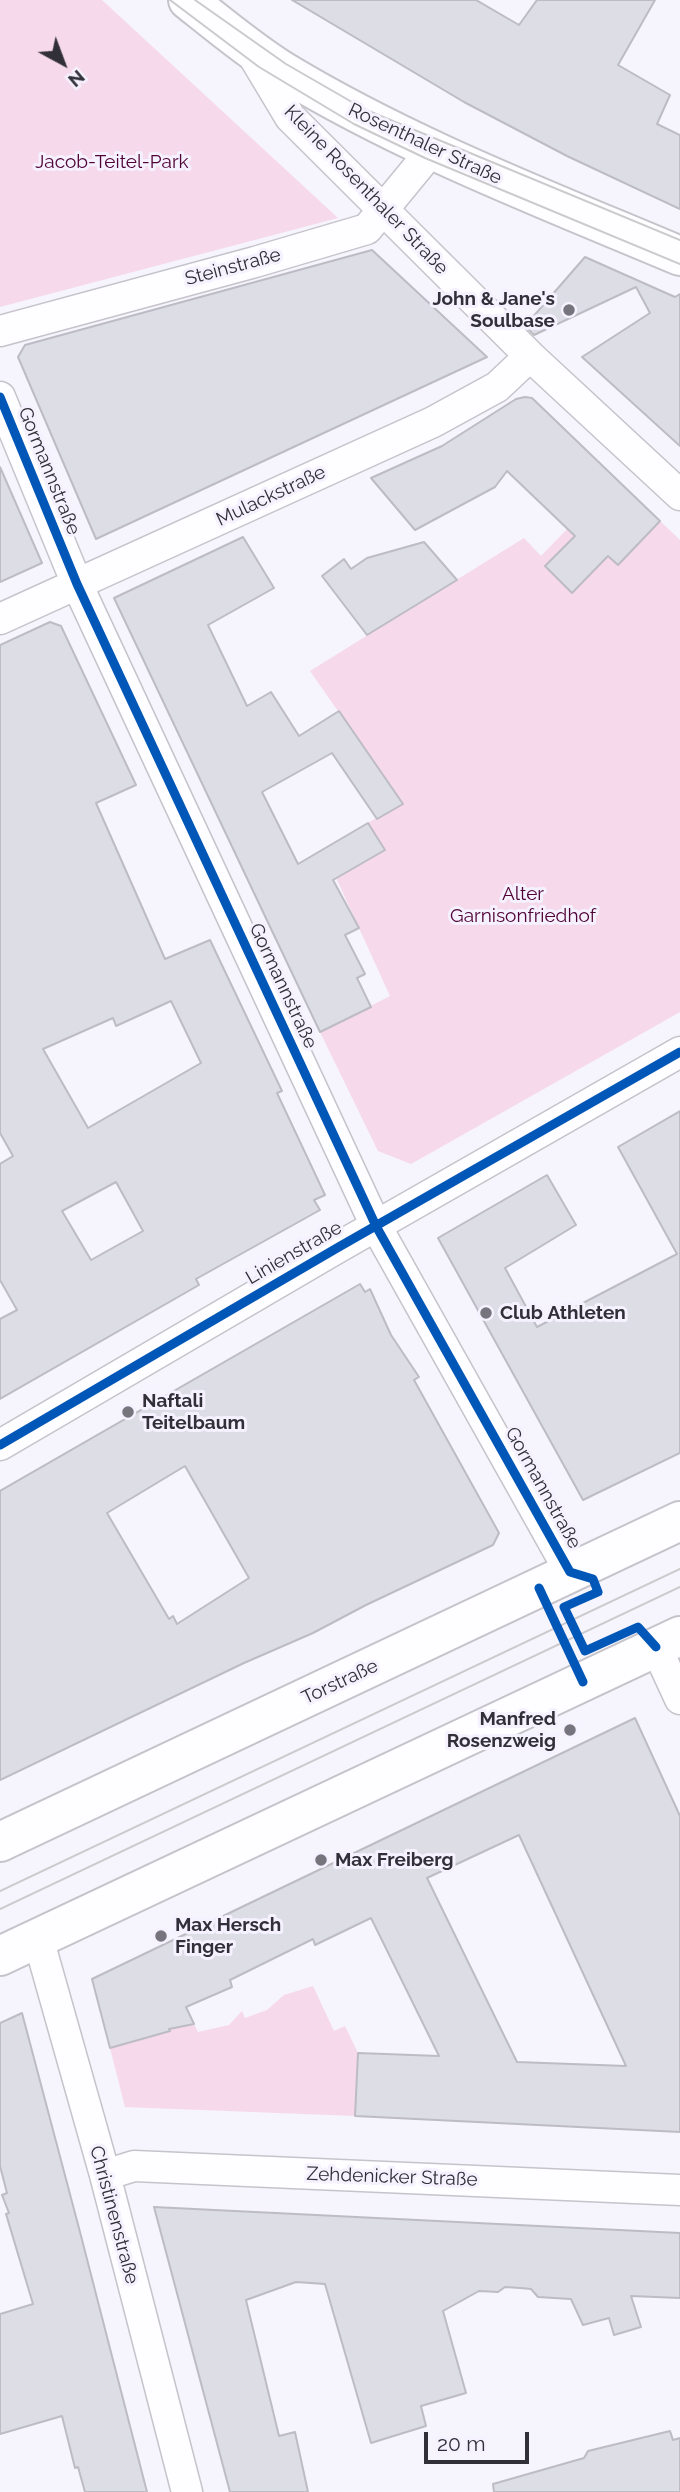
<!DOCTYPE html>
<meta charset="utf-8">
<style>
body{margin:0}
#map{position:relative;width:680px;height:2492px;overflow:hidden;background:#f6f4fc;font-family:Raleway,sans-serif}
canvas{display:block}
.north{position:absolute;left:28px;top:28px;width:70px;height:70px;-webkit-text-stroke:5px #f5f1ff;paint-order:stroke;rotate:139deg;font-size:19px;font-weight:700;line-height:28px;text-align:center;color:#312f37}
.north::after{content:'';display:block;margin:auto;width:24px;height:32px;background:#312f37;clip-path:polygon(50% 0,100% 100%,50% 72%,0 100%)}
.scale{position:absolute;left:424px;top:2432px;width:105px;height:32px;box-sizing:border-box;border:4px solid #312f37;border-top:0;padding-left:9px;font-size:21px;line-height:24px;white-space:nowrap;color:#312f37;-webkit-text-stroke:5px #f5f1ff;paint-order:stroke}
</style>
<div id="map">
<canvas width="680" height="2492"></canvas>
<div class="north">N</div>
<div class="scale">20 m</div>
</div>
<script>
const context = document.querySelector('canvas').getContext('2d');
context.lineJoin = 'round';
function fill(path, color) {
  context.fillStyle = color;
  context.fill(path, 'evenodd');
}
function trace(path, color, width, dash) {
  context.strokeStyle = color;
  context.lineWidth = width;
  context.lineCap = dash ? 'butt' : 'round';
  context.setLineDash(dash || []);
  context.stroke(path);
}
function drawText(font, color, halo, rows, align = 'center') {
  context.font = font + ' Raleway,sans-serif';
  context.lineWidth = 6;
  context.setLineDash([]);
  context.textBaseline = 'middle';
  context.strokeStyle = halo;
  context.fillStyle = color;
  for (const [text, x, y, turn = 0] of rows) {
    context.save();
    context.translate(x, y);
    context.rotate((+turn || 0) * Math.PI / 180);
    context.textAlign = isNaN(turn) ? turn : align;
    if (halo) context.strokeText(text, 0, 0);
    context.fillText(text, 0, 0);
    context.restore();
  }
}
fill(new Path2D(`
 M0 0H102L338 218 0 307Z
 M660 521 680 540V1012L411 1164 378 1151 320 1032 390 996 323 849 402 803 310 671 524 538 541 556 573 523 618 565Z
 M313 1986 334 2031 345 2026 358 2053 355 2116 125 2107 110 2048 169 2031V2029L194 2024 198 2032 229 2025 242 2011 245 2018 267 2010 284 1995Z`), '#f6d9ea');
const building = new Path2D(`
 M292 0H476L519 25 537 0H655L618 65 670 95 657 124 680 135V209L567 156 464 102Z
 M372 250 487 357 96 539 18 357 25 345Z
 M585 257 675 297 680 294V446L582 357 650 313 636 287 534 335 525 326Z
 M525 397 532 398 660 521 618 565 608 556 572 593 545 566 575 536 507 471 495 487 415 530 371 478 442 446 516 399Z
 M0 467 42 563 0 582Z
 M243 537 274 588 208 625 247 706 271 692 299 736 339 711 403 804 377 819 332 753 262 792 298 864 368 823 385 850 333 880 359 928 345 935 365 974 357 978 371 1007 320 1032 114 598Z
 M424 542 457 580 367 635 322 576 344 559 351 569 367 558Z
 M50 622 61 626 136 785 96 803 165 959 210 940 282 1091 277 1093 325 1195 314 1200 320 1210 196 1279 199 1285 0 1399V1319L17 1310 0 1280V1164L13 1156 0 1133V645ZM171 1001 201 1063 88 1128 43 1049 113 1018 116 1026ZM116 1182 143 1231 91 1260 62 1211Z
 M680 1111V1453L583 1500 438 1238 547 1175 576 1225 505 1268 537 1327 677 1254 618 1147Z
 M360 1284 365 1292 370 1289 391 1335 419 1377 414 1380 499 1533 493 1545 366 1605 313 1633 244 1663 0 1780V1491ZM185 1466 249 1578 177 1624 173 1616 169 1619 107 1513Z
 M635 1718 680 1816V2132L355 2116 358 2053 439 2056 371 1918 315 1945 313 1939 230 1980 232 1987 186 2007 194 2024 169 2029 170 2031 110 2048 92 1979ZM519 1835 626 2066 517 2062 427 1878Z
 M22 2013 80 2232 147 2492H85L78 2467 75 2468 62 2416 0 2434V2314L33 2304 6 2214 9 2213 2 2195 7 2193 0 2166V2023Z
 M154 2207 680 2233V2298L631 2296 641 2327 614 2335 609 2318 583 2325 571 2299 538 2297 531 2289 520 2288 505 2287 498 2292 479 2291 443 2311 466 2393 421 2406 426 2426 371 2443 325 2284 296 2282 246 2300 279 2436 295 2432 308 2492H230Z
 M670 2431 673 2440 680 2438V2492H494L493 2484 584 2458 588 2451Z`);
fill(building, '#dddde5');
trace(building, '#bdbcc4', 2);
const street = new Path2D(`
 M251 52 290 117 530 356 680 495
 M0 331 255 262 367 229 432 150
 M0 397 77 584 376 1226 570 1572
 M0 619 433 422 497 387 530 356
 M0 1445 337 1248 680 1052
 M656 1647 680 1699
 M38 1938 105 2175 187 2492
 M105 2175 134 2166 680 2190`);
const secondary = new Path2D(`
 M188 0C218 24 248 49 281 70 406 146 545 199 680 256
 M0 1842 680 1521
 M0 1956 680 1636`);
trace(street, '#c6c4cb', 33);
trace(secondary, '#c6c4cb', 42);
trace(street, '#fefdff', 30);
trace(secondary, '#fefdff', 38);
trace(new Path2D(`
 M170 0 259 67 354 124 425 158 680 264
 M195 0 286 64 364 109 680 240
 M0 1891 680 1569
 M0 1909 680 1587`), '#cbcacc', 2);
trace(new Path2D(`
 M0 397 77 584 376 1226 570 1572 593 1579 598 1592 564 1607 585 1651 638 1627 656 1647
 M0 1445 337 1248 680 1052
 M539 1588 583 1682`), '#0057b8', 9);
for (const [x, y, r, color] of [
 [569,310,7,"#76747c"],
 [486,1313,7,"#76747c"],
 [128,1412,7,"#76747c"],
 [570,1730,7,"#76747c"],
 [321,1860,7,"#76747c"],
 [161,1936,7,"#76747c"]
]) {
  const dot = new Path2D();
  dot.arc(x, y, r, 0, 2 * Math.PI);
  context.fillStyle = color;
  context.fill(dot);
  trace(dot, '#f5f1ff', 2.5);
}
drawText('19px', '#312f37', '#f5f1ff', [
 ["Rosenthaler Straße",425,144,25],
 ["Kleine Rosenthaler Straße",366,190,46],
 ["Steinstraße",233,267,-15],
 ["Gormannstraße",49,471,68],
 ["Mulackstraße",271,496,-25],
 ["Gormannstraße",283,986,65],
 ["Linienstraße",294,1253,-30],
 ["Gormannstraße",543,1488,61],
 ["Torstraße",340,1682,-25],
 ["Zehdenicker Straße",392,2177,2],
 ["Christinenstraße",114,2215,75]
]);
drawText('19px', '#4f0034', '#f5f1ff', [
 ["Jacob-Teitel-Park",112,162],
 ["Alter",523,894],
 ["Garnisonfriedhof",523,916]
]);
drawText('bold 19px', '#312f37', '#f5f1ff', [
 ["John & Jane's",555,299,"right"],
 ["Soulbase",555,321,"right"],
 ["Club Athleten",500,1313],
 ["Naftali",142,1401],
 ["Teitelbaum",142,1423],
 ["Manfred",556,1719,"right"],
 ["Rosenzweig",556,1741,"right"],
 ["Max Freiberg",335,1860],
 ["Max Hersch",175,1925],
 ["Finger",175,1947]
], 'left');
</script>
